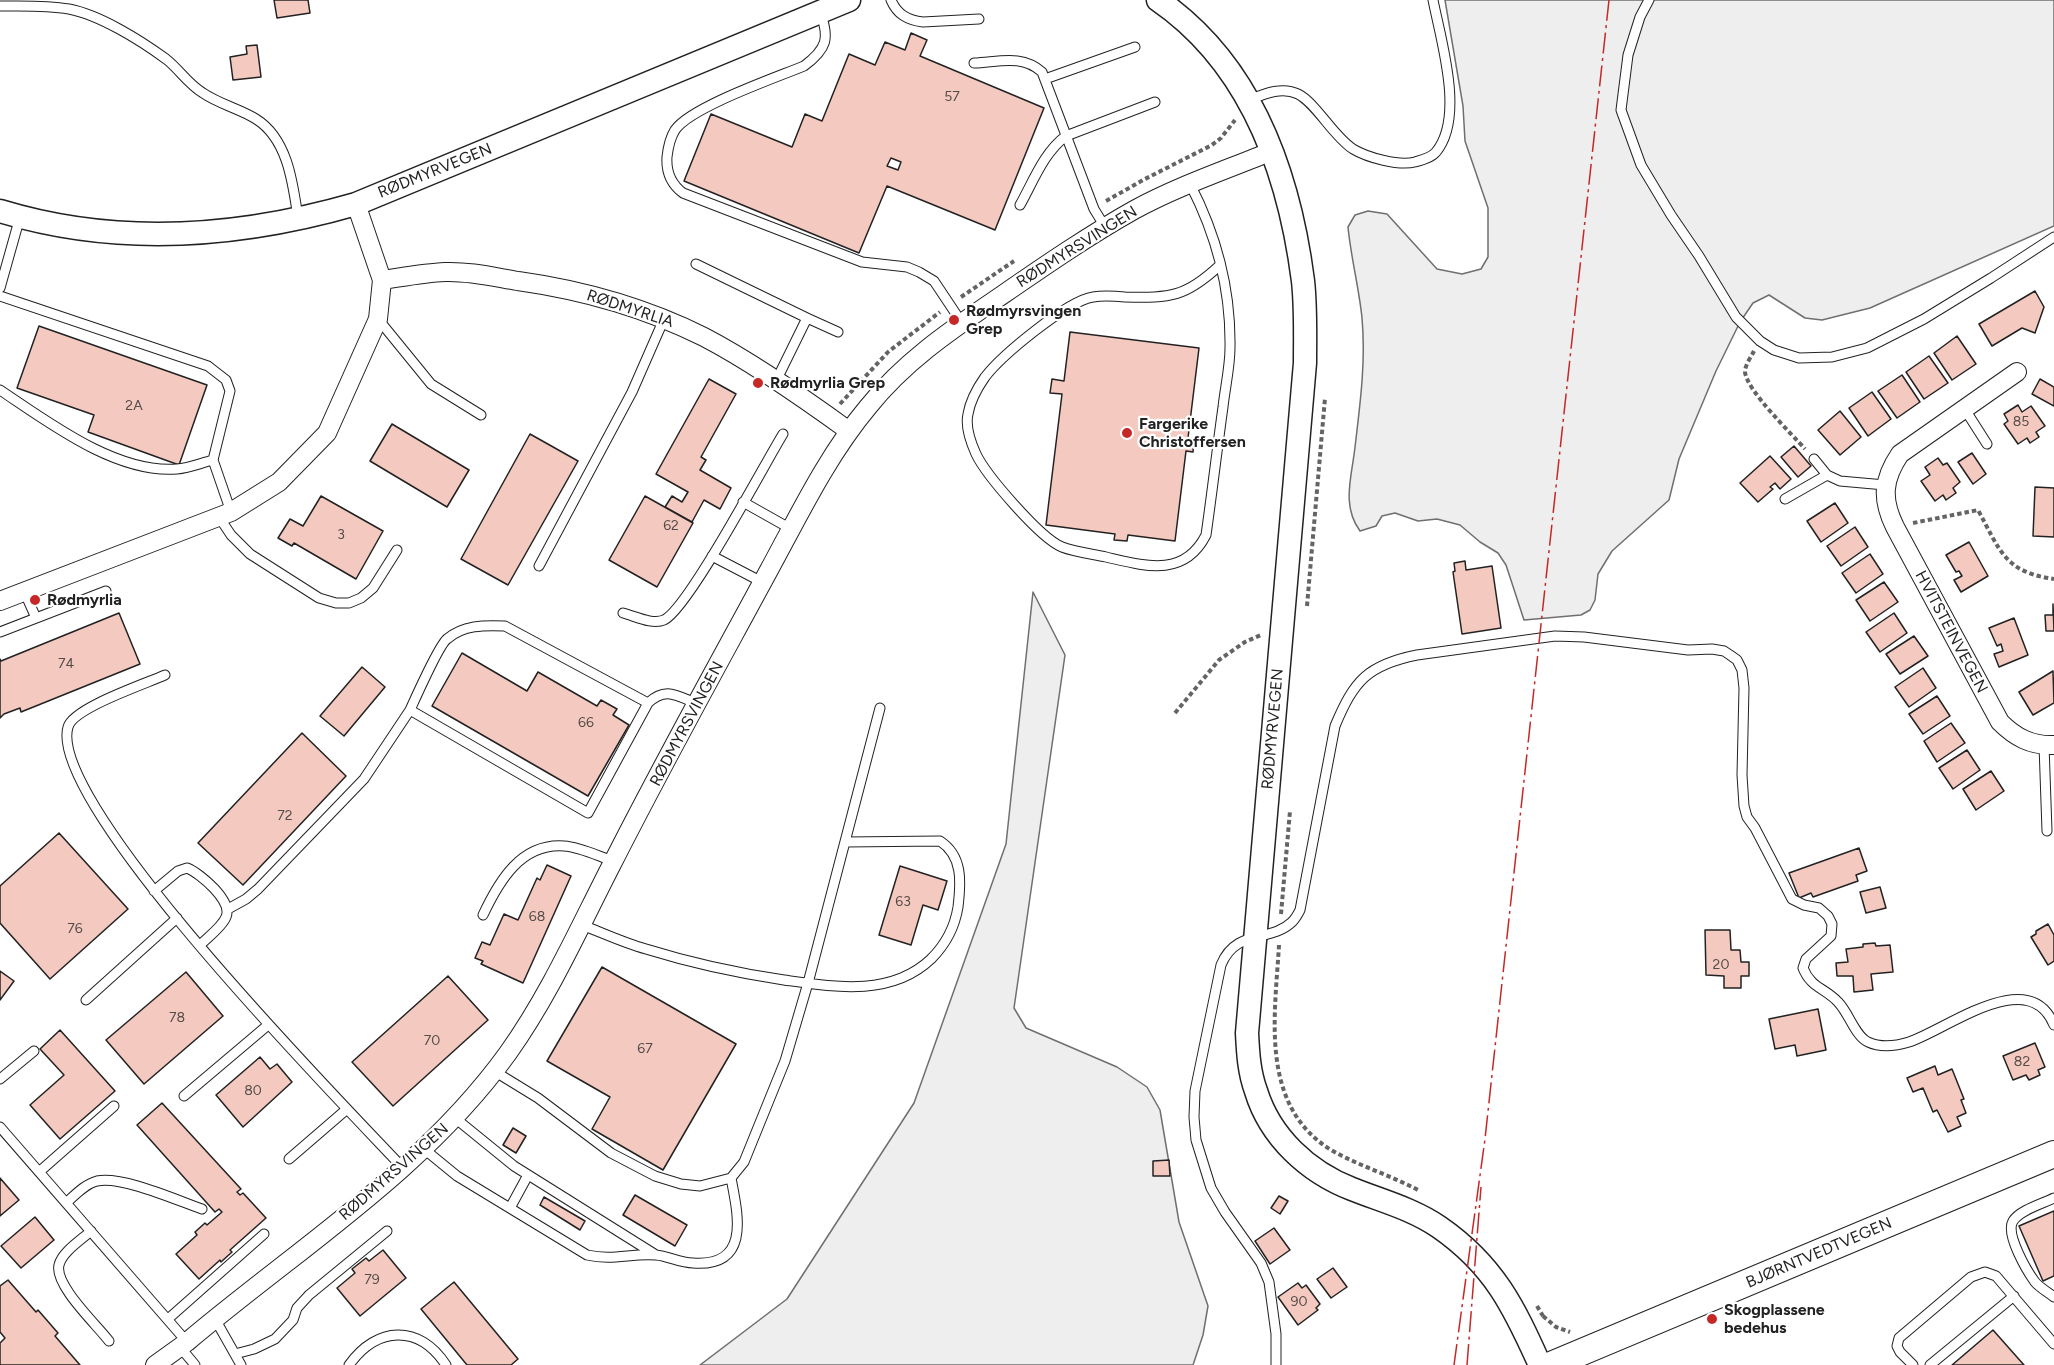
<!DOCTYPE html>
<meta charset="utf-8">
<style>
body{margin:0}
canvas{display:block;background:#fff}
</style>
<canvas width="2054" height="1365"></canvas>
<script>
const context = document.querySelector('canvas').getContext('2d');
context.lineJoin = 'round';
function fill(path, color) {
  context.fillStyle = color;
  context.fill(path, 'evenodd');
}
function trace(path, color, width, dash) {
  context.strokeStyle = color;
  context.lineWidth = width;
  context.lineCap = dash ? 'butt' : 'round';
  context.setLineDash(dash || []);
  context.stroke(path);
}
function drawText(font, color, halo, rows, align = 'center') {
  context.font = font + ' Figtree,sans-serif';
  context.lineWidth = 4.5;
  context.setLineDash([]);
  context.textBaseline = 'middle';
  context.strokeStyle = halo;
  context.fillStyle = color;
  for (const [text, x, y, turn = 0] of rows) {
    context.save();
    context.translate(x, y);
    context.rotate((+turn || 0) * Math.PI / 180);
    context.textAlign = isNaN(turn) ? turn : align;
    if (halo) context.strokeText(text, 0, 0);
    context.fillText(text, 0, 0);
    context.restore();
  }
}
const green = new Path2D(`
 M1445 0H2054V226L1870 308 1822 320 1805 318 1769 295 1753 303 1740 322 1716 371 1679 459 1669 500 1612 551 1598 574 1595 600 1590 610 1581 615 1524 620 1506 565 1498 553 1480 542 1460 525 1437 519 1418 521 1395 513 1382 516 1376 526 1360 531C1341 505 1352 476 1355 447 1360 405 1366 361 1362 318 1359 288 1351 258 1348 227L1355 215 1368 211 1387 214 1437 269 1462 274 1481 269 1488 257V208L1465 141 1463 106Z
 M1033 592 1065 655 1014 1008 1026 1028 1117 1067 1147 1087 1160 1110 1179 1222 1208 1306 1203 1335 1193 1365H700L787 1299 914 1103 1006 844Z`);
fill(green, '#eee');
trace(green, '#6f6f6f', 1.5);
const building = new Path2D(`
 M274 0H308L310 13 277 18Z
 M911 33 927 40 920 56 1044 108 995 230 887 186 859 253 684 181 711 114 792 147 805 114 822 121 849 54 875 65 885 42 905 50ZM891 158 901 162 898 170 887 166Z
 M257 45 261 77 233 80 230 57 247 54 246 46Z
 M2035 291 2044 307 2035 333 2022 328 1992 346 1979 324Z
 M39 326 207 385 179 465 88 432 94 415 17 388Z
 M1070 332 1199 348 1188 438 1194 439 1193 452 1186 451 1175 541 1128 535 1127 541 1114 540 1115 534 1046 525 1062 394 1050 393 1052 379 1064 381Z
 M1957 336 1976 364 1952 380 1934 353Z
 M1929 356 1948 383 1924 399 1906 372Z
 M1902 375 1920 402 1897 418 1878 391Z
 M709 379 736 394 701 457 706 460 700 470 731 488 720 509 704 500 692 522 665 507 672 496 682 502 688 492 656 474Z
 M2040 379 2054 387V406L2032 394Z
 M1872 392 1891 419 1868 436 1849 408Z
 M2018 405 2022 412 2031 406 2045 426 2036 432 2039 437 2030 443 2027 438 2018 444 2004 424 2008 421 2004 414Z
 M1840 411 1861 437 1840 455 1818 430Z
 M392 424 469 470 447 507 370 461Z
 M530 434 578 461 508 585 461 559Z
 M1794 446 1811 466 1798 477 1781 457Z
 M1972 453 1986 474 1973 484 1958 462Z
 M1770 456 1791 479 1780 489 1775 483 1770 487 1773 489 1758 502 1740 483Z
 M1938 458 1943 465 1947 463 1960 482 1953 488 1956 493 1946 500 1943 495 1935 501 1921 481 1930 475 1925 467Z
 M2035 487 2054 488V537L2033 536Z
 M321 496 383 531 356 579 294 543 292 546 278 538 290 519 303 526Z
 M645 496 693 523 657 587 609 560Z
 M1835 503 1848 523 1821 542 1807 521Z
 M1855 527 1868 547 1841 566 1827 546Z
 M1969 542 1988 576 1961 592 1954 580 1962 576 1959 571 1956 572 1946 555Z
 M1870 554 1883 574 1856 593 1842 573Z
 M1465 561 1466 570 1492 566 1501 628 1462 634 1453 572 1455 571 1454 563Z
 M1884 582 1898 602 1870 621 1856 600Z
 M2053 604 2054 631H2046L2045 615H2053Z
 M119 613 140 664 21 712 20 708 4 714 0 718V659L1 661Z
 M1894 613 1907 633 1880 652 1866 632Z
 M2014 618 2028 655 1999 667 1994 654 2003 651 2001 644 1997 646 1989 628Z
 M1914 636 1928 656 1900 674 1886 654Z
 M462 653 527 691 538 672 597 706 601 700 617 709 613 715 629 725 588 796 432 706Z
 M362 667 385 687 344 736 320 716Z
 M1923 668 1936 688 1909 707 1895 687Z
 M2053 671 2054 703 2033 715 2019 692Z
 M1937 696 1950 716 1923 734 1909 714Z
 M1951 723 1965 743 1937 762 1924 741Z
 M302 733 346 776 243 885 198 843Z
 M1967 750 1980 770 1953 789 1939 768Z
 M1991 771 2004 791 1976 810 1963 789Z
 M59 833 128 909 50 979 0 923V886Z
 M1859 848 1867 871 1856 875 1858 881 1813 897 1811 893 1799 898 1789 873Z
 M547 865 571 876 523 983 481 964 483 961 475 958 482 942 490 945 504 914 518 920 537 878 540 880Z
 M900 866 947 881 938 910 923 905 911 945 879 935Z
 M1880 887 1886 908 1866 913 1860 892Z
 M2048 924 2054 935V961L2048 965 2031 937 2036 934V931Z
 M1705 930H1730L1731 950H1740L1741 962H1749V976H1741V988H1724V976L1706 975Z
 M1875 943 1876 946 1890 945 1893 972 1871 974 1873 990 1854 992 1853 976H1837L1836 963 1848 962 1846 949 1863 947V944Z
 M602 967 736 1044 663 1170 592 1129 610 1097 547 1061Z
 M0 971 14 981 0 1000Z
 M186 972 223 1016 144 1084 106 1040Z
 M448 976 488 1020 393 1106 352 1062Z
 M1818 1009 1826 1050 1797 1056 1795 1045 1775 1049 1769 1019Z
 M60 1030 115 1091 60 1139 30 1105 64 1075 40 1049Z
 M2035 1043 2045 1067 2038 1070 2040 1075 2029 1080 2026 1075 2013 1080 2003 1056Z
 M260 1057 270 1069 277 1064 292 1082 243 1127 216 1095Z
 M1935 1066 1938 1075 1952 1069 1964 1099 1961 1100 1966 1113 1957 1117 1961 1126 1948 1132 1937 1110 1933 1112 1923 1088 1913 1092 1907 1078Z
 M162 1103 241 1189 237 1192 240 1195 243 1193 266 1218 230 1250 232 1252 221 1262 220 1260 199 1279 176 1254 197 1235 195 1232 205 1223 207 1225 222 1212 219 1209 215 1212 137 1125Z
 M513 1128 526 1136 516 1153 503 1145Z
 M1169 1160 1170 1176H1153V1161Z
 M0 1178 19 1200 0 1216Z
 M635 1195 687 1225 675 1246 623 1215Z
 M1279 1196 1288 1201 1280 1214 1271 1208Z
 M544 1197 585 1221 580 1230 540 1205Z
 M2054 1211V1276L2043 1281 2019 1226Z
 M35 1217 54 1240 21 1268 1 1246Z
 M1274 1228 1290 1250 1270 1264 1255 1241Z
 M383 1250 406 1278 360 1316 337 1288 355 1273 352 1269 366 1258 369 1261Z
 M1333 1268 1347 1287 1331 1298 1317 1279Z
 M8 1280 36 1312 38 1310 58 1333 55 1336 80 1365H0V1343L5 1338 0 1332V1286Z
 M454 1282 518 1359 511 1365H467L421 1309Z
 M1298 1283 1302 1288 1306 1285 1320 1304 1316 1308 1318 1310 1298 1325 1278 1297Z
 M1993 1330 2024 1365H1952Z`);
fill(building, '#f3c9c0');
trace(building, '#222', 1.5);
const service = new Path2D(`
 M891 0C897 14 907 20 923 22L979 19
 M1649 0 1640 17 1628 55 1621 110 1641 165 1671 215 1699 256 1736 317 1760 341 1774 350 1799 358 1832 357 1867 348 1924 319 1991 278 2054 237
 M0 6C23 6 46 5 69 9 100 15 140 40 166 59 179 69 188 84 203 93 219 104 240 109 256 119 288 139 293 184 298 218
 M820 12C830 38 827 49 804 66 775 78 691 107 675 130 670 138 668 148 667 157 666 172 671 184 683 193L862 262 907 267 919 272 934 281 962 323
 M974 63C999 62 1022 54 1042 72L1094 209 1105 227
 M1045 79 1135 47
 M1249 100C1264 94 1282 86 1298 94 1316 103 1333 136 1353 149 1368 158 1399 166 1415 162 1422 160 1431 158 1436 152 1465 117 1441 41 1433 0
 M1190 184C1216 234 1231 290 1230 348 1230 367 1225 388 1223 407 1217 450 1212 493 1206 535 1184 578 1145 566 1106 557 1092 554 1075 552 1062 547 1040 538 986 475 976 454 971 443 965 427 968 414 970 402 978 387 985 377 1002 355 1067 301 1093 297 1104 295 1115 296 1125 297 1171 298 1186 297 1220 265
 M1020 205C1033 182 1044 152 1066 136L1155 102
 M696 264 807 318 776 381
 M0 288 20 217
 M0 296 208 366 226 380 230 391 213 460C201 463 189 468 177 469 116 474 48 422 0 390
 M807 318 838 332
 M378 319 431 384 481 415
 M1964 408 1987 444
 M1814 459 1827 475 1840 481 1885 485
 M213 460 231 512
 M1785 499 1827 475
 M743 502 791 529
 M219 517 231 535 250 554 319 598 336 603H349L361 598 373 588 397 550
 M712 556 762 582
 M539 566 632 392 664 319
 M24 591 36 618
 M623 613C635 616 652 625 664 620 688 609 764 465 783 434
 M0 632 106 591
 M165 675C145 684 73 708 68 727 46 803 344 1105 403 1168
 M648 703 588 813 410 710C416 697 439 645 447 639 463 625 484 625 505 626L648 703C666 686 677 696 698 704
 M2044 745 2047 831
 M154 891 178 871 187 868C200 873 233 901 226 917 222 927 208 937 200 945
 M228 909 246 899 258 889 364 779 410 710
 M483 915C499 881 521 843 564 846 580 847 598 856 613 861
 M582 925C603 933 624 943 646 949 691 963 737 973 784 980 834 987 891 997 931 959 945 945 955 926 958 907 961 882 963 856 940 841L845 842
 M86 1000 177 918
 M494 1071 538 1098 611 1153 655 1176 681 1184 700 1186 731 1178 744 1162 785 1061 808 983 880 708
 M0 1079 34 1051
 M184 1096 268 1025
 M455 1118 514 1166 656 1255
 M0 1127 187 1342
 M424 1149 457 1176 587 1255C613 1261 631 1253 656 1255 668 1256 680 1263 693 1263 751 1267 738 1215 731 1178
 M289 1159 347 1109
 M39 1172 114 1106
 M2054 1198C2042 1204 2020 1210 2013 1221 2005 1234 2027 1271 2035 1282 2040 1288 2048 1292 2054 1297
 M66 1203C75 1195 85 1184 97 1181 123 1176 176 1200 202 1209
 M510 1208 528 1175
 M91 1231C81 1240 62 1252 59 1265 54 1285 97 1325 109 1341
 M168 1319 264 1234
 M215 1319 241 1365
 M180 1347 195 1365
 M235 1354 254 1349 275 1339 293 1320 297 1308 309 1295 387 1231
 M349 1365C377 1326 419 1324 446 1365
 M1276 1365V1334L1269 1282 1261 1263 1225 1212 1211 1188 1196 1140 1194 1117 1195 1091 1221 965C1236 928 1270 943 1292 922 1295 919 1298 914 1300 910L1335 726C1354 681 1367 665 1417 655L1555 636 1584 637 1688 650 1712 649 1724 651 1730 655 1737 660 1742 670 1744 688 1742 775 1744 806 1747 817 1755 828 1792 899 1804 905 1819 908 1828 916 1832 924 1831 936 1806 959 1803 968C1811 988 1825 988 1838 1002 1849 1013 1855 1036 1868 1042 1881 1048 1896 1046 1909 1042 1946 1030 2029 964 2054 1025
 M1913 1365 1900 1352 1897 1346 1899 1338 1971 1277 1985 1272 1996 1276 2054 1344
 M1930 1365 2014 1296`);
const minor = new Path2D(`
 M356 204 382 280
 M2017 372 1900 454C1883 479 1881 499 1895 527L2000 722C2015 737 2031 746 2054 745
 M0 601 231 512 279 482 327 433 378 319 382 280C403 277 424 273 445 272 469 271 494 277 518 281 582 290 646 308 704 337 752 362 805 399 849 431
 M155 1365 187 1342C297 1249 423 1171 508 1053 550 994 579 928 612 864 662 765 716 668 769 570 799 515 827 456 868 407 903 363 948 332 995 300 1040 269 1086 237 1134 210 1178 186 1226 170 1272 151`);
const tertiary = new Path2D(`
 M1158 0C1251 64 1289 172 1303 281 1306 308 1305 336 1305 363L1247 1033C1248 1053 1249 1072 1256 1091 1270 1137 1308 1172 1352 1189 1382 1201 1413 1209 1439 1227 1494 1265 1514 1307 1540 1365
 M0 211C118 247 238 238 356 204L849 0`);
const secondary = new Path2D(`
 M1551 1365 2054 1154`);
trace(service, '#222', 11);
trace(minor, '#222', 20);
trace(tertiary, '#222', 25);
trace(secondary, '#222', 28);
trace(new Path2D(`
 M1106 201 1145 179 1212 145 1221 138 1235 120
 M961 297 1014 261
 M1754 351C1751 357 1745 365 1745 372 1747 391 1792 434 1805 449
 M840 404 888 352 940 312
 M1913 523 1978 510C2000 550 2004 572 2054 579
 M1307 606 1325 398
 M1175 713 1219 660 1245 642 1261 635
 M1281 914 1290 811
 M1279 945C1275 1016 1259 1105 1331 1150 1359 1166 1390 1175 1418 1190
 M1537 1306 1543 1316
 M1543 1316 1556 1327 1570 1332`), '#646464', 4, [4.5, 3]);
trace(service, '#fff', 9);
trace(minor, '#fff', 18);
trace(tertiary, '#fff', 22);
trace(secondary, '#fff', 26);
trace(new Path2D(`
 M1454 1365 1485 1139 1609 0
 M1467 1365 1481 1187`), '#c62828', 1.5, [21, 4.5, 3, 4.5]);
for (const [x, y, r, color] of [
 [954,320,6,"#c62828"],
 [758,383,6,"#c62828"],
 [1127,433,6,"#c62828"],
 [35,600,6,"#c62828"],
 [1712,1319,6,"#c62828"]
]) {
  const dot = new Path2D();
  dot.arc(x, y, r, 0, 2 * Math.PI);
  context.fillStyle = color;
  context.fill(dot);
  trace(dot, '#fff', 2);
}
drawText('14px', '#564c4a', null, [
 ["57",952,97],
 ["2A",134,406],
 ["85",2021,422],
 ["62",671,526],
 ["3",341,535],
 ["74",66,664],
 ["66",586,723],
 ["72",285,816],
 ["63",903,902],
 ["68",537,917],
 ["76",75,929],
 ["20",1721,965],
 ["78",177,1018],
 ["70",432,1041],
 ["67",645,1049],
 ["82",2022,1062],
 ["80",253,1091],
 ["79",372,1280],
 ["90",1299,1302]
]);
drawText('16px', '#222', '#fff', [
 ["RØDMYRVEGEN",435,171,-22],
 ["RØDMYRSVINGEN",1077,247,-32],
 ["RØDMYRLIA",630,309,18],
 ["HVITSTEINVEGEN",1951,632,62],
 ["RØDMYRSVINGEN",687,724,-62],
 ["RØDMYRVEGEN",1273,729,-85],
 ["RØDMYRSVINGEN",394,1172,-41],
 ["BJØRNTVEDTVEGEN",1819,1253,-23]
]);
drawText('bold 16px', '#222', '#fff', [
 ["Rødmyrsvingen",966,311],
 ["Grep",966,329],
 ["Rødmyrlia Grep",770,383],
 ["Fargerike",1139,424],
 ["Christoffersen",1139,442],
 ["Rødmyrlia",47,600],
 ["Skogplassene",1724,1310],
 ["bedehus",1724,1328]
], 'left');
</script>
